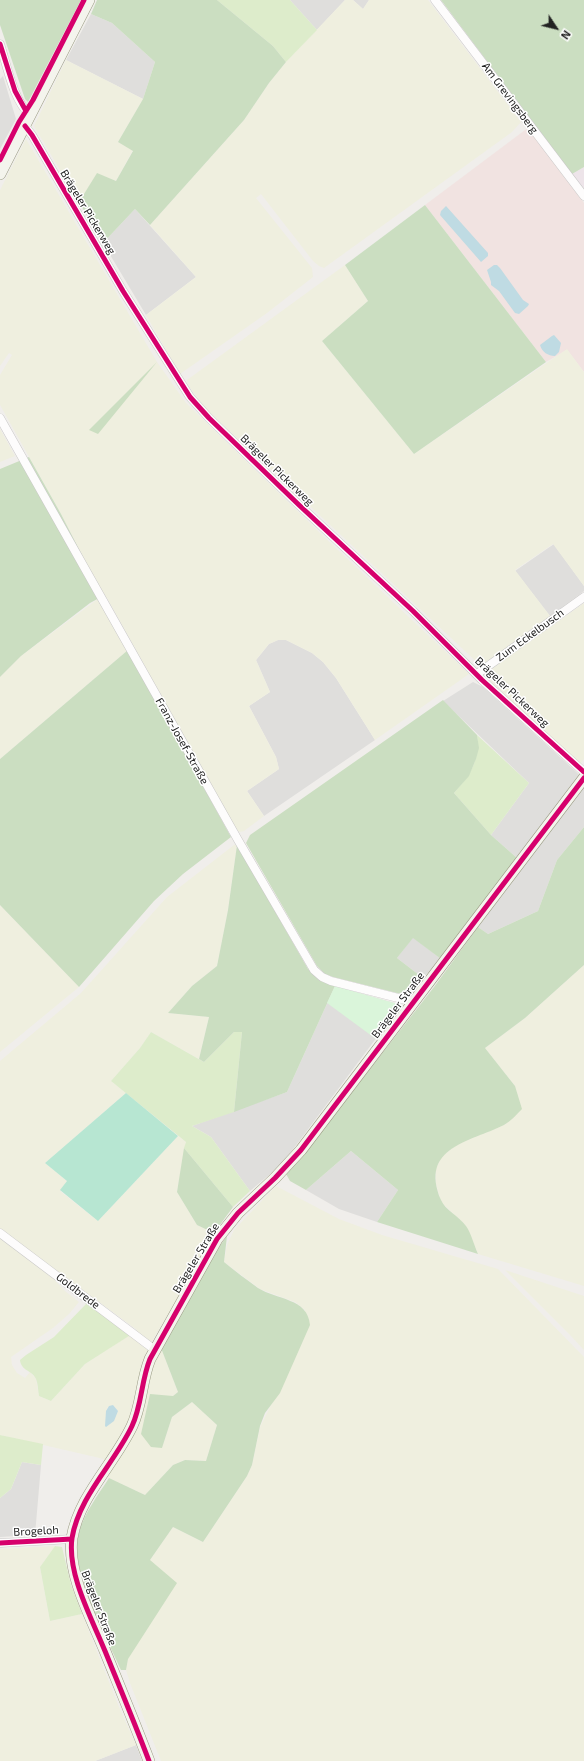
<!DOCTYPE html>
<meta charset="utf-8">
<style>
body{margin:0}
#map{position:relative;width:584px;height:1761px;overflow:hidden;background:#f0eeeb;font-family:"Exo 2",sans-serif}
canvas{display:block}
.north{position:absolute;left:536px;top:8px;width:40px;height:40px;-webkit-text-stroke:3px #fff;paint-order:stroke;rotate:125deg;font-size:11px;font-weight:700;line-height:16px;text-align:center;color:#222}
.north::after{content:'';display:block;margin:auto;width:14px;height:18px;background:#222;clip-path:polygon(50% 0,100% 100%,50% 72%,0 100%)}
</style>
<div id="map">
<canvas width="584" height="1761"></canvas>
<div class="north">N</div>
</div>
<script>
const context = document.querySelector('canvas').getContext('2d');
context.lineJoin = 'round';
function fill(path, color) {
  context.fillStyle = color;
  context.fill(path, 'evenodd');
}
function trace(path, color, width, dash) {
  context.strokeStyle = color;
  context.lineWidth = width;
  context.lineCap = dash ? 'butt' : 'round';
  context.setLineDash(dash || []);
  context.stroke(path);
}
function drawText(font, color, halo, rows, align = 'center') {
  context.font = font + ' "Exo 2",sans-serif';
  context.lineWidth = 3;
  context.setLineDash([]);
  context.textBaseline = 'middle';
  context.strokeStyle = halo;
  context.fillStyle = color;
  for (const [text, x, y, turn = 0] of rows) {
    context.save();
    context.translate(x, y);
    context.rotate((+turn || 0) * Math.PI / 180);
    context.textAlign = isNaN(turn) ? turn : align;
    if (halo) context.strokeText(text, 0, 0);
    context.fillText(text, 0, 0);
    context.restore();
  }
}
fill(new Path2D(`
 M290 0H345L317 30Z
 M353 0H369L363 9Z
 M91 14 112 23 155 62 143 99 66 60Z
 M3 76 16 119 0 149V79Z
 M135 209 196 277 146 315 103 243Z
 M554 544 584 586V591L550 616 515 571Z
 M278 640H286L312 653 323 662 336 678 375 740 264 816 247 791 279 769 276 757 249 706 270 692 256 660 269 644Z
 M473 682 483 687 584 779V827L557 860 538 911 488 934 478 927 525 865 491 835 529 783 443 701Z
 M413 937 441 959 423 978 397 958Z
 M335 986 401 1005 291 1152 276 1169 250 1191 211 1137 192 1126 287 1092Z
 M351 1151 398 1190 377 1222 339 1209 306 1190Z
 M22 1462 41 1465 35 1535 0 1537V1498L11 1489Z
 M136 1745 142 1761H95Z`), '#dfdedc');
fill(new Path2D(`
 M529 127 584 203V372L567 350 546 362 425 205Z`), '#f1e3e1');
fill(new Path2D(`
 M584 167V189L572 174Z`), '#ede4e9');
fill(new Path2D(`
 M345 0H353L363 9 369 0H428L521 122 512 132 324 268 319 266 313 261 261 194 256 198 312 268 313 277 267 313 180 374 146 315 196 277 150 225 244 120 269 83 286 62Z
 M66 60 143 99 118 142 133 150 116 181 97 174 79 202 34 126Z
 M26 139 157 362 186 403 320 533 469 674 375 740 336 678 323 662 312 653 286 640H278L269 644 256 660 270 692 249 706 276 757 279 769 247 791 264 816 244 831 240 832 236 830 107 598 103 596 61 514 0 405V375L12 355 9 353 0 366V190Z
 M345 265 368 301 322 341 414 454 567 349 584 372V586L553 544 515 570 550 616 481 666 204 407 188 385 187 380Z
 M0 429 15 456 0 462Z
 M98 599 128 650 0 759V677L21 656Z
 M584 603V759L580 764 485 676 486 673Z
 M234 845H237L228 910 217 966 192 986 168 1013 209 1017 199 1059 151 1032 140 1048 111 1081 126 1093 45 1163 67 1181 60 1191 98 1221 178 1136 186 1142 177 1192 197 1225 214 1233 197 1267 152 1341 161 1348 178 1392 173 1396 162 1448 172 1417 192 1402 217 1425 206 1461 185 1460 173 1465 145 1495 98 1473 103 1465 104 1459 0 1435V1238L52 1277 65 1291 79 1302 69 1314 53 1328 11 1357 12 1365 17 1373 25 1378 30 1372 36 1379 39 1396 51 1401 85 1364 137 1330 0 1229V1061L81 993 167 897ZM113 1405 118 1411 106 1419 107 1408Z
 M0 905 79 987 0 1052Z
 M584 965V1286L478 1254 466 1226 441 1202 436 1184V1168L442 1156 458 1144 506 1124 515 1086 485 1048 525 1018Z
 M276 1186 339 1219 382 1235 498 1269 584 1357V1761H161L130 1683 126 1670 128 1659 150 1560 173 1527 203 1542 247 1476 252 1465 260 1427 272 1403 305 1310 295 1302 260 1289 224 1262 227 1245 234 1230Z
 M505 1270 584 1296V1350L570 1335Z
 M55 1546 40 1567 50 1621 82 1614 119 1707 136 1745 95 1761H0V1549Z`), '#efefdf');
fill(new Path2D(`
 M217 0H290L317 30 286 62 273 46Z
 M477 735 529 783 491 835 454 793C471 774 480 760 477 735Z
 M151 1032 204 1062 234 1032H242L234 1112 192 1126 211 1137 250 1191 233 1207 184 1148 186 1142 111 1081 140 1048Z
 M87 1303 132 1334 85 1364 51 1401 39 1396C38 1391 38 1384 36 1379 32 1370 21 1371 20 1360L26 1355 54 1337Z
 M0 1435 43 1444 41 1465 22 1462 11 1489 0 1498Z
 M55 1546 62 1547 71 1585 82 1614 50 1621 40 1567Z`), '#ddeccb');
fill(new Path2D(`
 M0 0H81L28 102 25 99 0 25Z
 M97 0H217L273 46 286 62 269 83 244 120 150 225 135 209 103 243 79 202 97 173 116 181 133 151 118 142 143 99 155 62 112 23 91 14Z
 M441 0H584V167L572 174Z
 M425 205 546 362 414 454 322 341 368 301 345 265Z
 M157 362 98 434 89 430Z
 M29 457 61 514 103 596 90 603 21 656 0 677V469Z
 M128 650 231 837 183 874 154 901 79 987 0 905V759Z
 M443 700 477 735 479 748 476 759 469 776 454 793 491 835 517 858 441 959 413 938 397 958 423 978 409 996 333 977 325 974 317 966 246 843 250 835Z
 M584 827V965L525 1018 485 1048 515 1086 522 1109C517 1114 511 1121 504 1125 470 1142 419 1147 441 1200 445 1210 459 1216 466 1226 471 1233 474 1245 478 1254L377 1222 398 1190 351 1151 306 1190 290 1181 286 1174 302 1156 434 987 478 927 488 934 538 911 557 860Z
 M237 845 308 969 321 979 335 986 287 1092 234 1112 242 1032H234L204 1062 199 1059 209 1017 168 1013 192 986 217 966 228 910Z
 M184 1148 233 1207 214 1233 197 1225 177 1192Z
 M227 1236 224 1262C235 1271 247 1280 258 1288 277 1300 308 1298 310 1325L280 1393 265 1413 260 1426 252 1465 247 1476 203 1542 173 1527 150 1560 177 1583 128 1659 126 1670H121C105 1633 69 1571 79 1532 85 1512 98 1495 109 1478L145 1495 173 1465 185 1460 206 1461 217 1425 192 1402 172 1417 162 1448 151 1447 141 1434 150 1394 173 1396 178 1392 161 1348 216 1251Z`), '#cbdec1');
fill(new Path2D(`
 M335 986 401 1005 376 1039 327 1003Z`), '#daf5da');
fill(new Path2D(`
 M126 1093 178 1136 98 1221 60 1190 67 1181 45 1163Z`), '#b7e6d2');
fill(new Path2D(`
 M446 206 488 253V256L481 262 440 215 441 211Z
 M494 265H497L500 268 523 300 529 304 528 306 519 314 515 313 499 291 491 285V282L487 270Z
 M554 335 561 343 559 352 555 356C548 356 542 352 540 345L552 336Z
 M113 1405 118 1411 114 1421 106 1427 105 1426 106 1411 109 1406Z`), '#bfdbe3');
const street = new Path2D(`
 M435 0 584 196
 M0 44C7 65 13 100 30 115
 M25 126 32 135 123 291 190 397 209 418 299 505 413 611 482 680 584 772
 M0 418 238 840 314 970 322 977 331 981 414 1002
 M477 674 584 597
 M0 1233 155 1350
 M0 1543 72 1539`);
const secondary = new Path2D(`
 M0 174 89 0
 M149 1761C135 1724 120 1688 105 1651 92 1619 67 1574 72 1538 79 1496 114 1464 132 1426 142 1405 141 1381 150 1359L217 1239 238 1213 275 1178 301 1150 584 778`);
trace(street, '#c9c8c7', 9);
trace(secondary, '#999a82', 12);
trace(street, '#fdfcfc', 8);
trace(secondary, '#f4f4ed', 11);
trace(new Path2D(`
 M0 44 15 91 26 111
 M25 126 32 135 123 291 190 397 209 418 299 505 413 611 482 680 584 772
 M0 160 19 122 33 100 84 0
 M0 1543 72 1539
 M149 1761C135 1724 120 1688 105 1651 92 1619 67 1574 72 1538 79 1496 114 1464 132 1426 142 1405 141 1381 150 1359L217 1239 238 1213 275 1178 301 1150 584 778`), '#d6006c', 5);
drawText('11px', '#222', '#fff', [
 ["Am Grevingsberg",510,98,53],
 ["Brägeler Pickerweg",88,212,59],
 ["Brägeler Pickerweg",277,470,44],
 ["Zum Eckelbusch",530,635,-36],
 ["Brägeler Pickerweg",512,692,43],
 ["Franz-Josef-Straße",182,741,61],
 ["Brägeler Straße",398,1005,-53],
 ["Brägeler Straße",196,1258,-59],
 ["Goldbrede",78,1291,37],
 ["Brogeloh",36,1531,-3],
 ["Brägeler Straße",99,1608,69]
]);
</script>
